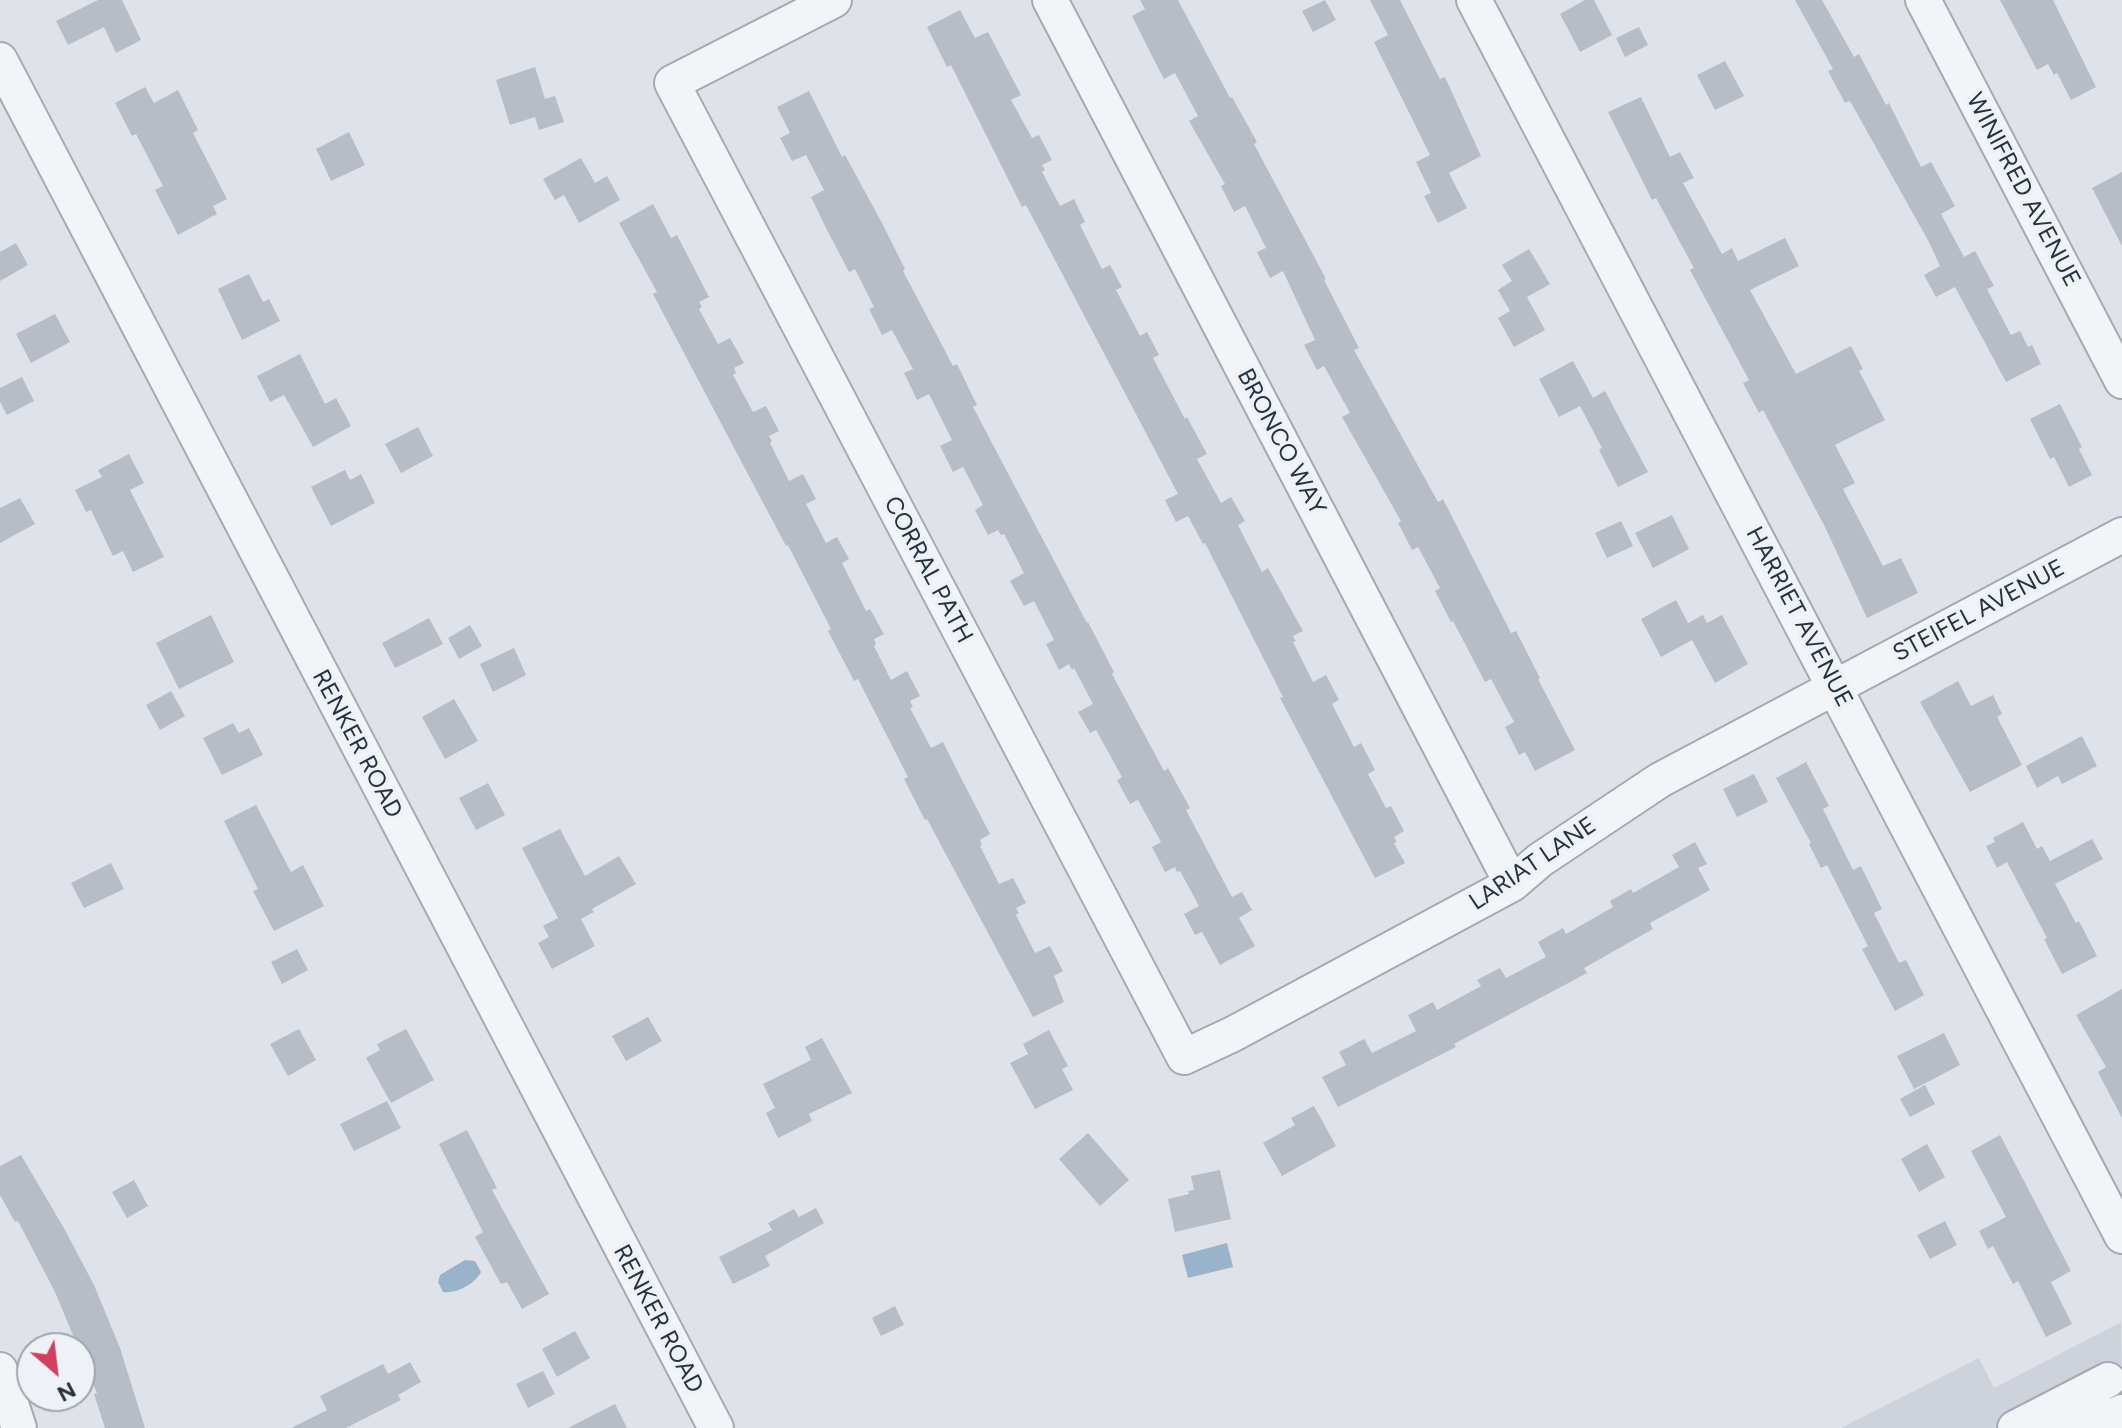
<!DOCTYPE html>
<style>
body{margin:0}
#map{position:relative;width:2122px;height:1428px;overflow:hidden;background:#dfe3e9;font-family:Figtree,sans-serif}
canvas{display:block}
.north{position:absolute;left:16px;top:1332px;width:80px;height:80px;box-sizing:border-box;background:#eef2f6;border:2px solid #9ea5ad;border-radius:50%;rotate:152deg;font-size:22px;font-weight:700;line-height:32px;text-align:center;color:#273240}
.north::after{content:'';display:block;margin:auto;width:28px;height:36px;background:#d1405e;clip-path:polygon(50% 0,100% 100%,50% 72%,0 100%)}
</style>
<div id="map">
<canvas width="2122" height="1428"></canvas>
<div class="north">N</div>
</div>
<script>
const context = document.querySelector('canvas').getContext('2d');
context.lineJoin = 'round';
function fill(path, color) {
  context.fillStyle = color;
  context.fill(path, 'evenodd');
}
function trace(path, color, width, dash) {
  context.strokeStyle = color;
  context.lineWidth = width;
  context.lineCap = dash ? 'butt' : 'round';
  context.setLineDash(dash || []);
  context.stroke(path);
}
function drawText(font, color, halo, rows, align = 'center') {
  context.font = font + ' Figtree,sans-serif';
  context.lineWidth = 8;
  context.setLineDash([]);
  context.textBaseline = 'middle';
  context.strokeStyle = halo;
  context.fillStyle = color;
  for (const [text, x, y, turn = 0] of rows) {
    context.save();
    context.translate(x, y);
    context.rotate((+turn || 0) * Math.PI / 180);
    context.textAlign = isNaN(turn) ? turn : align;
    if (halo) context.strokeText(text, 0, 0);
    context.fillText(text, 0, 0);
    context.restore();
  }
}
fill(new Path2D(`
 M2121 1322 2122 1428H1841L1979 1358 1994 1388Z`), '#cdd2db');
fill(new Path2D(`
 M1227 1243 1233 1267 1188 1278 1182 1255Z
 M465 1260 475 1261 481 1272C475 1284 456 1294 443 1292L438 1282 440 1275Z`), '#99b3ca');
fill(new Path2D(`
 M98 0H122L141 40 116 53 104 27 68 45 56 21Z
 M1140 0H1178L1230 98 1232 97 1257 142 1254 144 1326 279 1324 280 1359 348 1354 350 1438 502 1443 499 1511 633 1516 631 1540 678 1538 679 1575 750 1535 771 1525 752 1519 755 1505 727 1514 722 1491 679 1485 682 1453 621 1451 622 1435 591 1440 588 1418 547 1412 550 1398 523 1401 521 1342 417 1350 413 1324 366 1317 370 1304 345 1315 340 1283 271 1270 278 1257 252 1266 248 1245 206 1234 212 1221 186 1225 184 1189 121 1198 116 1175 73 1164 79 1150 52 1132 16 1145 9Z
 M1325 0 1336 20 1313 32 1302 11Z
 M1370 0H1400L1440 79 1445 77 1481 156 1449 173 1467 208 1438 223 1424 196 1431 193 1416 162 1430 155 1374 42 1388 35Z
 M1585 0H1594L1612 35 1580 52 1560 14Z
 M1795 0H1822L1854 57 1859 54 1886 105 1889 103 1921 167 1931 162 1955 206 1941 214 1964 257 1975 251 1994 286 1987 289 2011 335 2020 331 2028 347 2032 345 2041 364 2006 382 1955 287 1936 297 1924 275 1940 266 1929 242 1850 101 1845 103 1828 71 1833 69Z
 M2000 0H2053L2096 87 2071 100 2057 73 2054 75 2048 64 2037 70Z
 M960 10 975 38 988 32 1021 95 1011 100 1032 138 1039 135 1052 160 1042 165 1045 170 1042 172 1060 206 1074 199 1085 222 1080 225 1102 269 1110 265 1122 287 1116 290 1140 336 1147 332 1159 355 1153 358 1185 419 1187 417 1207 454 1197 459 1221 503 1231 497 1245 521 1238 525 1262 572 1268 568 1303 631 1293 636 1296 641 1293 642 1313 682 1326 675 1339 700 1332 704 1354 747 1361 743 1375 770 1368 774 1386 808 1391 806 1404 831 1394 837 1397 842 1394 843 1405 863 1375 878 1280 698 1283 697 1205 543 1203 544 1188 516 1176 522 1165 500 1178 494 1026 205 1022 207 951 65 947 67 927 27Z
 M1639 27 1648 45 1625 57 1616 38Z
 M1725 61 1744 96 1715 110 1697 75Z
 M535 67 545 99 555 96 564 122 539 130 535 117 510 125 496 80Z
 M145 87 154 103 178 90 198 130 193 133 227 199 213 206 217 214 178 235 155 190 163 186 136 134 132 136 115 103Z
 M809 91 842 157 845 155 882 223 905 269 903 271 953 366 957 364 977 405 973 407 1087 623 1088 622 1114 672 1112 674 1164 771 1168 768 1190 808 1186 810 1232 897 1242 892 1252 910 1239 918 1255 946 1220 965 1202 932 1195 935 1184 914 1199 906 1180 871 1177 872 1175 867 1165 872 1152 847 1161 842 1138 800 1130 804 1117 780 1122 777 1096 730 1090 733 1078 712 1093 704 1074 668 1072 670 1069 664 1059 670 1046 644 1054 640 1034 601 1024 606 1010 581 1024 573 1004 534 1001 535 998 530 988 535 975 510 983 505 963 467 953 472 940 446 952 440 929 394 917 400 904 373 913 369 892 330 882 335 869 309 874 307 855 269 849 272 826 228 811 197 824 190 806 155 792 161 780 138 790 133 777 107Z
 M1641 97 1670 157 1680 152 1694 178 1683 183 1722 254 1732 248 1738 261 1785 238 1799 266 1750 290 1796 374 1851 346 1863 369 1859 371 1885 420 1835 445 1855 483 1843 489 1883 566 1901 558 1918 593 1867 618 1825 527 1787 455 1763 410 1759 413 1743 383 1749 380 1690 270 1694 268 1656 198 1652 200 1608 112Z
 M349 132 365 165 331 181 316 149Z
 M581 158 595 183 607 176 620 200 579 223 564 195 555 200 543 179Z
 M2122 172V246L2092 188Z
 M653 204 671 238 677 235 709 297 699 302 702 307 699 309 718 344 730 338 744 363 734 368 736 373 733 375 753 412 766 406 779 431 769 436 772 441 770 443 789 481 803 474 816 499 806 504 826 543 837 537 849 559 842 563 866 611 870 609 884 634 874 639 876 644 874 646 891 680 907 671 920 696 910 701 913 707 910 708 931 748 943 742 960 776 990 834 980 840 982 845 980 846 999 884 1013 878 1026 903 1016 908 1019 913 1016 915 1035 953 1050 946 1063 971 1054 976 1064 1002 1033 1017 927 819 925 820 904 779 908 777 858 679 854 681 828 631 831 629 788 545 786 546 714 410 653 294 657 292 619 223Z
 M16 243 28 265 0 281V252Z
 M1529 249 1550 284 1527 297 1545 330 1514 347 1498 318 1510 311 1498 290 1512 281 1502 265Z
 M249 274 263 302 269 299 280 321 242 340 218 289Z
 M55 314 70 342 31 363 16 334Z
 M300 354 325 404 336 398 351 426 313 447 284 395 270 402 257 376Z
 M1573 361 1593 398 1605 391 1648 472 1618 487 1599 450 1602 448 1580 406 1559 417 1539 379Z
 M22 377 34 401 7 415 0 402V388Z
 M2060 404 2082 447 2079 449 2092 475 2069 487 2054 457 2050 459 2030 419Z
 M418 427 433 456 401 473 385 444Z
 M129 454 144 483 130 490 164 557 133 572 123 551 113 556 91 510 86 512 75 490 102 477 98 470Z
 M345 470 350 480 361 474 375 503 331 526 311 487Z
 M20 498 35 524 0 543V508Z
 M1672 515 1689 549 1653 568 1635 533Z
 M1621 521 1633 546 1607 558 1595 533Z
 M1676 600 1688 623 1703 615 1707 623 1722 615 1748 664 1715 683 1692 640 1661 657 1641 619Z
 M211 615 234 662 179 689 156 643Z
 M429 618 443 644 395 668 382 643Z
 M470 625 482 646 459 659 448 638Z
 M514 648 526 675 493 692 480 664Z
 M1958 681 1971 706 1993 695 2002 714 1997 717 2022 765 1970 792 1920 702Z
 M171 691 185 716 160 730 146 705Z
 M454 699 478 741 445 759 422 717Z
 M233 723 239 733 249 728 263 755 222 775 203 738Z
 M2082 736 2097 766 2062 784 2058 776 2037 788 2026 766Z
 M1806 762 1829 806 1823 809 1853 870 1861 866 1882 909 1874 913 1899 963 1906 960 1924 995 1895 1011 1862 949 1868 946 1827 865 1821 868 1809 844 1811 843 1776 778Z
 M1754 774 1768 802 1737 817 1723 789Z
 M488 783 505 815 476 830 459 798Z
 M256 805 291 872 303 865 324 906 274 931 253 891 258 889 224 821Z
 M2023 822 2037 849 2042 846 2050 861 2092 839 2103 859 2055 884 2076 923 2079 921 2097 956 2062 974 2044 939 2047 938 2007 862 1997 868 1986 846 1995 842 1993 838Z
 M560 829 585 876 619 856 636 884 592 909 594 912 581 919 595 946 552 969 538 943 549 937 543 926 558 918 522 848Z
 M1695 842 1707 864 1698 868 1710 890 1650 923 1653 929 1584 968 1587 973 1454 1044 1456 1047 1338 1107 1322 1077 1346 1065 1339 1052 1364 1039 1372 1053 1416 1031 1408 1015 1433 1002 1437 1010 1481 986 1477 980 1500 968 1506 978 1546 957 1538 942 1563 928 1566 934 1613 907 1610 901 1631 889 1633 893 1679 867 1672 855Z
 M111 863 124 889 84 908 71 883Z
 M297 949 308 970 282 984 271 962Z
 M2122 989V1118L2098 1072 2106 1067 2076 1015Z
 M648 1017 662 1041 626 1061 612 1036Z
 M299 1029 316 1060 288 1076 270 1044Z
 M406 1029 434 1080 391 1103 366 1058 380 1050 377 1044Z
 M1049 1030 1068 1066 1062 1069 1073 1090 1035 1109 1010 1063 1028 1054 1023 1044Z
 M1944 1033 1960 1065 1914 1089 1897 1056Z
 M822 1038 852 1093 809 1114 812 1121 778 1138 766 1113 775 1108 763 1084 811 1060 805 1047Z
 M1925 1085 1935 1104 1910 1117 1900 1099Z
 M387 1101 401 1128 354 1151 340 1124Z
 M1314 1106 1336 1146 1282 1176 1263 1143 1295 1125 1291 1118Z
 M467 1130 497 1188 492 1190 549 1294 522 1309 507 1282 501 1284 475 1237 483 1232 439 1144Z
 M1088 1133 1129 1180 1100 1206 1059 1159Z
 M2000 1135 2071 1271 2051 1282 2072 1324 2046 1337 2018 1281 2013 1284 1993 1246 1988 1249 1979 1231 2006 1217 1971 1151Z
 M1927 1144 1945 1177 1919 1192 1901 1159Z
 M21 1155 65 1230 94 1285 120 1348 145 1428H105L94 1394 97 1393 55 1292 18 1221 15 1222 0 1195V1166Z
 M1220 1170 1231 1219 1175 1232 1168 1199 1189 1194 1188 1191 1194 1190 1191 1176Z
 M134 1180 148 1206 127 1218 112 1192Z
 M816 1208 824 1223 765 1256 770 1266 733 1284 719 1257 772 1230 768 1223 794 1209 799 1217Z
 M1945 1221 1957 1245 1930 1259 1917 1235Z
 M895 1306 904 1325 881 1336 872 1318Z
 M575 1331 590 1358 557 1377 542 1349Z
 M410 1362 421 1382 398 1395 401 1400 346 1428H291L327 1410 320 1396 383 1364 388 1374Z
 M543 1371 555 1394 528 1408 516 1384Z
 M615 1404 627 1428H568Z`), '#b6bdc6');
const minor = new Path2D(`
 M834 0 672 83 1184 1057 1233 1034 1512 884 1540 860 1660 780 2122 535
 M1050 0 1512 884
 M1474 0 2122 1236
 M1923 0 2122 381
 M0 60 716 1428
 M0 1370 19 1428
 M2015 1428 2108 1380
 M2069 1428C2086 1414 2104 1421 2122 1412`);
trace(minor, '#a4aab3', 38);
trace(minor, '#f2f4f7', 34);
drawText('24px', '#273240', '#eef2f6', [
 ["WINIFRED AVENUE",2023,190,62],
 ["BRONCO WAY",1281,442,62],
 ["CORRAL PATH",928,570,62],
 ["STEIFEL AVENUE",1979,611,-28],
 ["HARRIET AVENUE",1799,617,62],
 ["RENKER ROAD",357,744,62],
 ["LARIAT LANE",1533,864,-34],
 ["RENKER ROAD",658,1319,62]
]);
</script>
